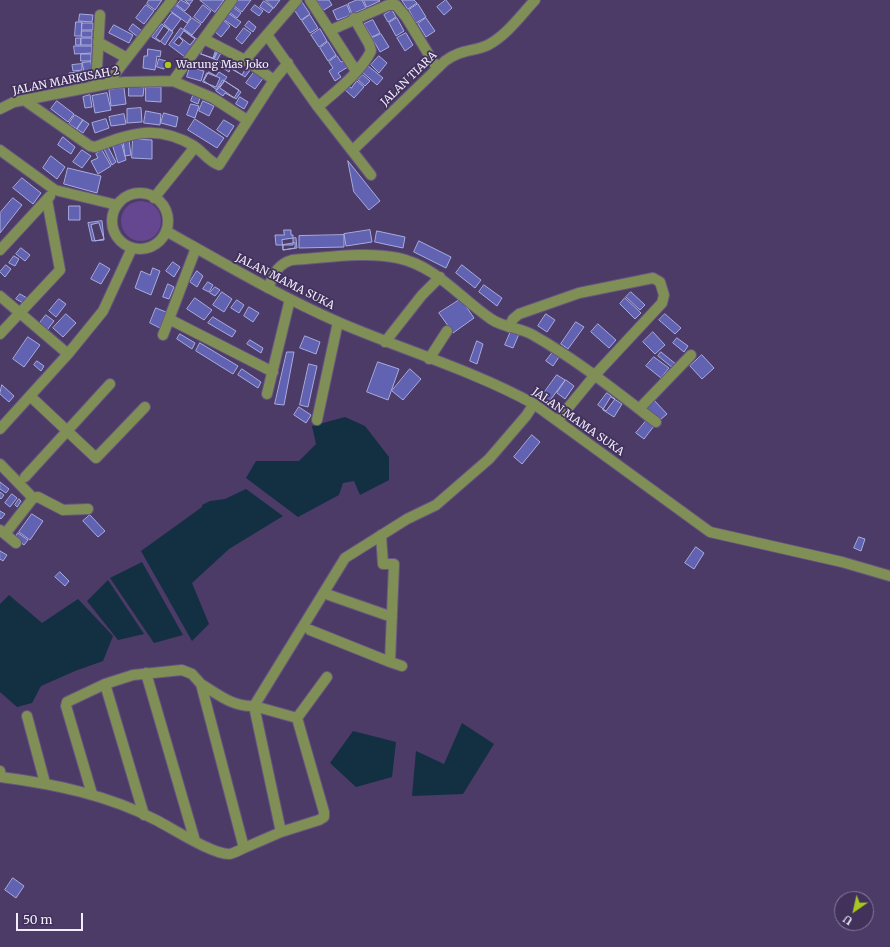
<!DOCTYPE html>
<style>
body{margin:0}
#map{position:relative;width:890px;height:947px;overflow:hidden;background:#4c3b67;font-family:Merriweather,serif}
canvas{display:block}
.north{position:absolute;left:834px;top:891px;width:40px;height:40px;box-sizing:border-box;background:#41315b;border:1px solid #877c9b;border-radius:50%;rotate:214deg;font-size:11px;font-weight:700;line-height:16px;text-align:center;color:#f1ecfc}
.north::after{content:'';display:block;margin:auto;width:14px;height:18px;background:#a8c71d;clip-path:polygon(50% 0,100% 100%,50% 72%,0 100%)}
.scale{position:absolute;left:16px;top:913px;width:67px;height:18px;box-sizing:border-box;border:2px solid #f1ecfc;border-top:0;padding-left:5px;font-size:12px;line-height:14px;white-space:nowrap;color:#f1ecfc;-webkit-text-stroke:3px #41315b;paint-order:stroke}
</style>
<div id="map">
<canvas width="890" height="947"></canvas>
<div class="north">U</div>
<div class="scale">50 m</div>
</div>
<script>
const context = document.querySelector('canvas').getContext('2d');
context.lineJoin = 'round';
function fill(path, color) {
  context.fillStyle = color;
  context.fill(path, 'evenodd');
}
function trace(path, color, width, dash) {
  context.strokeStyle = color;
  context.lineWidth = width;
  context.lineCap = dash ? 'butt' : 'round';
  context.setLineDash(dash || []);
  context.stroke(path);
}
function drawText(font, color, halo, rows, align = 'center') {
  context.font = font + ' Merriweather,serif';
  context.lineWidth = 3.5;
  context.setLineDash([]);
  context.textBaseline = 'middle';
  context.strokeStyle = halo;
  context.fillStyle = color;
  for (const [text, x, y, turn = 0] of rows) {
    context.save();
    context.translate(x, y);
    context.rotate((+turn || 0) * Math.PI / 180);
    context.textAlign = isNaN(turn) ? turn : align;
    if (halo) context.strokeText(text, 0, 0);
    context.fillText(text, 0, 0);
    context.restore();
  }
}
fill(new Path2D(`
 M121 221a20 20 0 1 1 40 0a20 20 0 1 1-40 0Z`), '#654691');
fill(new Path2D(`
 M345 417 365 426 389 457V480L360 495 354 481 343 483 339 495 298 517 246 478 256 461H299L316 444 312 426Z
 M246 489 283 516 229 549 192 583 209 624 192 641 141 551 202 507V505L210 501 225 499Z
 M142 562 183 635 154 643 110 578Z
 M108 580 144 634 118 640 87 601Z
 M9 595 42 623 78 599 113 636 103 661 75 671 41 686 32 703 17 707 0 692V604Z
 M462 723 494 744 463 794 412 796 416 751 444 764Z
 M353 731 396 742 392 777 356 787 330 763Z`), '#132f42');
const building = new Path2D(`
 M149 0H162L155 10 147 4Z
 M181 0 190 5 185 11 177 5Z
 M185 0H193L190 4Z
 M200 0H224L215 12Z
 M239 0H251L242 12 234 6Z
 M266 0H280L274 8Z
 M317 0H329L332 5 324 10Z
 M357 0H362L366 8 352 14 348 4Z
 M364 0H379L380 1 367 7Z
 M402 0H414L417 3 408 9Z
 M446 0 452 8 444 15 437 7Z
 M264 1 273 8 269 13 260 7Z
 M302 2 310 14 301 20 293 8Z
 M174 4 191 17 187 23 169 10Z
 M418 4 426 17 416 23 409 10Z
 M146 5 154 11 144 24 136 18Z
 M203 5 211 11 202 23 194 17Z
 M255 5 263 11 259 16 251 10Z
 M347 5 351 15 337 20 333 11Z
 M233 7 241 13 237 18 229 12Z
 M392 10 396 17 388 22 384 15Z
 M172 13 181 19 172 31 164 24Z
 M228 13 241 22 236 28 223 19Z
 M80 14 93 15 92 22 79 21Z
 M310 15 318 28 310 33 302 21Z
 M192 18 201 24 192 35 184 29Z
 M397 18 404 31 396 36 389 23Z
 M426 18 435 31 426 37 418 24Z
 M223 20 230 26 221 37 214 31Z
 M373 20 380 33 372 37 364 24Z
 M249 21 256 27 253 32 245 26Z
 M76 22H82L81 36H75Z
 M82 23H93V30H82Z
 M133 24 142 31 138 37 129 30Z
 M162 24 169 30 160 42 152 37Z
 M114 25 133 35 129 43 109 33Z
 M164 26 173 32 165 45 156 38Z
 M181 28 198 40 185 57 169 45Z
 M244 28 251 33 242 44 236 39Z
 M320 29 327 41 319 47 311 35Z
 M82 31H92V37H82Z
 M184 31 195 39 190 45 180 37Z
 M406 33 413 45 405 51 397 38Z
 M381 34 389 47 380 52 372 38Z
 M179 37 183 41 179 46 174 43Z
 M76 38H81V45H76Z
 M81 38H92V45H81Z
 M328 42 336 55 328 61 320 48Z
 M201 44 216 49 213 58 198 53Z
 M205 45 218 51 214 59 201 54Z
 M74 46H92V53L75 54Z
 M148 49 161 51 160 57 157 56 155 70 143 68 144 56H147Z
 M218 49 232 55 228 65 214 59Z
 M222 52 238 57 232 63 229 72 223 68V64L217 61Z
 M81 54H91V61H81Z
 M337 56 341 62 344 61 348 67 338 73 341 77 335 81 329 71 333 68 329 62Z
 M379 56 387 63 379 73 371 65Z
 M234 58 247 66 242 75 228 67Z
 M159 59 166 61 164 69 157 67Z
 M239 60 251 69 245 77 233 69Z
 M91 62 94 81 71 84 69 73 84 71 82 63Z
 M82 64V70L73 71 72 65Z
 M367 65 383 78 377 85 361 71Z
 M190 67 204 71 201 81 187 77Z
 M255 71 264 77 255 89 246 83Z
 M209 72 216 76 219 72 227 77 217 90 204 81Z
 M207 73 220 78 216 87 203 82Z
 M363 75 370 81 365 86 358 80Z
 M223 80 239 90 234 98 225 93 223 96 216 91Z
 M225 81 241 92 236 99 220 88Z
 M357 81 364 87 354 98 344 89 348 85 351 88Z
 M129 86 144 87 143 96H129Z
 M146 87H161V102L146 101Z
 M124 88 126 104 111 106 109 90Z
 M107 93 111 110 95 113 92 96Z
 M194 93 201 95 198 104 191 101Z
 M90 95 92 107 85 108 83 97Z
 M240 97 248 102 244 109 236 104Z
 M57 101 74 114 68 122 51 109Z
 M203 101 214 106 209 116 199 111Z
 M191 104 199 106 195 118 187 115Z
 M141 108 142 122 127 123V109Z
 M146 111 161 114 160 125 144 123Z
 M164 113 178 117 176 127 161 123Z
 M124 114 126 124 111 126 109 117Z
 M75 115 83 120 77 129 69 124Z
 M106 119 109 128 95 133 92 123Z
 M195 119 224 138 217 148 188 130Z
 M83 120 89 124 83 133 77 129Z
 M224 120 234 126 227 137 217 130Z
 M63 137 75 147 71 154 58 145Z
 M133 139 152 140V159L132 158Z
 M129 140 131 155 125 156 123 141Z
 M121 141 126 160 118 163 112 144Z
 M108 147 116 162 112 165 104 149Z
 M82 150 91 156 82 168 73 162Z
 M102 150 111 166 98 174 91 161 98 158 96 154Z
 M51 156 65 167 57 179 43 168Z
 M348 161 380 201 369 210 354 192Z
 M68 168 101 176 97 193 64 184Z
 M22 178 41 193 33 204 13 188Z
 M13 198 22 205 0 233V213Z
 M69 206H80V220H69Z
 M102 221 104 240 92 241 88 223Z
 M99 223 104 239 95 241 91 225Z
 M284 230H291V235H293V245H276L275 235H284Z
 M370 230 372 242 346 246 344 234Z
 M377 231 405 237 403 248 375 242Z
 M344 235V247L299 248V236Z
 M296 238 297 248 283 250 282 240Z
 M419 241 451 257 446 268 414 252Z
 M295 243V248L283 250V245Z
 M21 248 30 255 25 261 16 254Z
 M14 256 19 259 15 266 9 263Z
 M173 262 180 267 174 277 166 271Z
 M100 263 110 269 101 284 91 279Z
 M6 265 11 269 5 277 0 272Z
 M462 265 481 280 475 288 456 273Z
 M153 268 160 271 151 295 135 288 141 271 150 275Z
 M197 271 203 276 197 287 190 282Z
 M208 282 213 285 209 292 203 289Z
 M168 284 174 287 169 299 163 297Z
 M484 285 502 298 497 306 479 292Z
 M215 287 220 290 215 296 210 293Z
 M222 292 232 299 224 312 213 305Z
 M631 292 645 305 640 310 626 297Z
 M20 294 27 298 23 303 16 299Z
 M195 298 212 310 204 320 187 309Z
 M625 298 641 313 635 319 620 304Z
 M59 299 66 304 56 317 49 311Z
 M461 299 474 318 453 333 439 313Z
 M237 300 244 305 239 313 231 308Z
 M249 307 259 313 253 322 244 316Z
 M156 308 166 312 160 328 150 323Z
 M66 314 76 323 63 337 53 328Z
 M546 314 555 320 547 332 538 326Z
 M665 314 681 328 675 334 659 320Z
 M46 315 54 321 47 330 39 324Z
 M213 317 236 331 232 337 208 323Z
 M576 322 584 327 568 349 561 344Z
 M598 324 616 340 609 348 591 332Z
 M511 331 519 334 513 348 505 345Z
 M653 332 665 345 655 354 643 342Z
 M180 334 195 343 192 349 177 339Z
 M305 336 320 342 316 354 300 348Z
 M28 337 40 345 24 367 13 359Z
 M677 338 688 346 684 352 673 343Z
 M250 340 263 348 261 353 247 344Z
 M477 341 483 344 477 364 470 361Z
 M200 343 238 366 233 374 196 351Z
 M287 352H294L284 405 275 404Z
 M553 352 559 357 553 366 546 361Z
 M661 352 677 365 674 369 658 356Z
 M702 355 714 368 702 379 690 366Z
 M654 357 669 368 661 378 646 366Z
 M37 361 44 366 41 371 34 365Z
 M378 362 399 369 388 400 367 392Z
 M309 364 317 366 308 407 300 405Z
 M242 369 261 382 258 388 238 375Z
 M410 369 421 379 403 400 392 391Z
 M557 375 565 380 549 402 541 397Z
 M566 380 574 386 565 399 557 393Z
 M2 385 14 396 9 402 0 394Z
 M607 393 615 399 606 411 598 405Z
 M611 397 622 404 614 417 603 410Z
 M653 399 667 414 660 420 646 408Z
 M299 407 311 415 306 423 294 415Z
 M647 420 654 426 644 439 636 433Z
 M532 435 540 442 522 464 514 457Z
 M0 482 9 489 6 493 0 489Z
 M0 492 4 495 1 499 0 498Z
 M12 494 17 498 10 507 5 503Z
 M19 499 21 501 17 507 15 505Z
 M0 511 5 514 1 519 0 518Z
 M32 514 43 521 30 540 19 532Z
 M90 515 105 531 98 537 83 521Z
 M18 533 28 540 24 545 15 538Z
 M859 537 865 539 861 551 854 548Z
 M696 547 704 553 694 569 685 563Z
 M0 551 7 555 3 561 0 559Z
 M60 572 69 581 65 586 55 577Z
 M13 878 24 886 16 898 5 890Z`);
fill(building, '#6162b1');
trace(building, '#a7acdf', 1);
const minor = new Path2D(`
 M310 0 356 71
 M331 30 388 5H396L406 17 437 68
 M267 35 318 107 371 175
 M204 39 245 60 274 80
 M98 42 127 58
 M245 60 297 0
 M173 81 232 0
 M107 84 172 0
 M96 86 100 15
 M24 100 90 146 95 147C132 133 157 124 194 146 202 151 210 163 219 165L274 80 288 63
 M318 107C336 91 360 73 371 51L369 44 354 18
 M0 109 14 102 107 84 125 82 173 81 213 98 247 120
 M0 150 55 190 117 205
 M353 150 445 61C461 49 473 52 488 45 507 35 521 15 535 0
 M112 221a28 28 0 1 1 56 0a28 28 0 1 1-56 0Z
 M154 198 195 147
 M166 231C223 263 279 296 338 322 403 350 472 370 534 404L710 532 842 562 890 576
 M0 250 50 196
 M268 288C274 275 277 264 292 260 326 258 364 251 398 258 436 266 460 298 491 319 504 328 519 327 533 335 577 360 617 392 656 422
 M0 296 68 354
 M169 319 273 372
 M509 327 513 319 519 314 579 293 653 278 660 282 664 295 662 303 595 375 558 420
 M0 334 60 270 47 200
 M163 335 196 248
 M385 342 422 295 440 277
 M429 359 447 331
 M267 394 290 299
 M30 396 96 458 145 407
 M639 409 691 355
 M317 420 338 322
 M0 429 68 354 103 311 132 248
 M0 464 33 498 38 497 63 510 88 509
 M25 477 110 384
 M0 530 16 543
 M5 534 33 498
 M329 595 392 617
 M310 630 390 662 394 564H383L381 535
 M390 662 402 666
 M146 673 195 841
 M105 684 144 815
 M27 716 45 783
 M297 718 327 677
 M0 771 1 777C54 784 108 795 156 820 172 828 213 855 230 854 234 853 240 850 244 848L201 684C219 695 233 707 254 706L345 558 407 519 436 505 489 459 526 416 534 404
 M92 794 66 706 67 702 105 684 133 675 182 670 192 674 201 684
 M244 848 281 832 319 820 324 817V812L297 718 254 706 281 832`);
trace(minor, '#66577f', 12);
trace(minor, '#808f55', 10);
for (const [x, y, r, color] of [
 [168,65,4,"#a8c71d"]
]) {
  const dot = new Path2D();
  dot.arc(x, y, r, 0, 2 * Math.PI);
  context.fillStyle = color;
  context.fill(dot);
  trace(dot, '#41315b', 1.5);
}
drawText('11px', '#f1ecfc', '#41315b', [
 ["Warung Mas Joko",176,65]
], 'left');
drawText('11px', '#f1ecfc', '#41315b', [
 ["JALAN TIARA",409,79,-44],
 ["JALAN MARKISAH 2",66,81,-11],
 ["JALAN MAMA SUKA",285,282,27],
 ["JALAN MAMA SUKA",578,422,35]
]);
</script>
